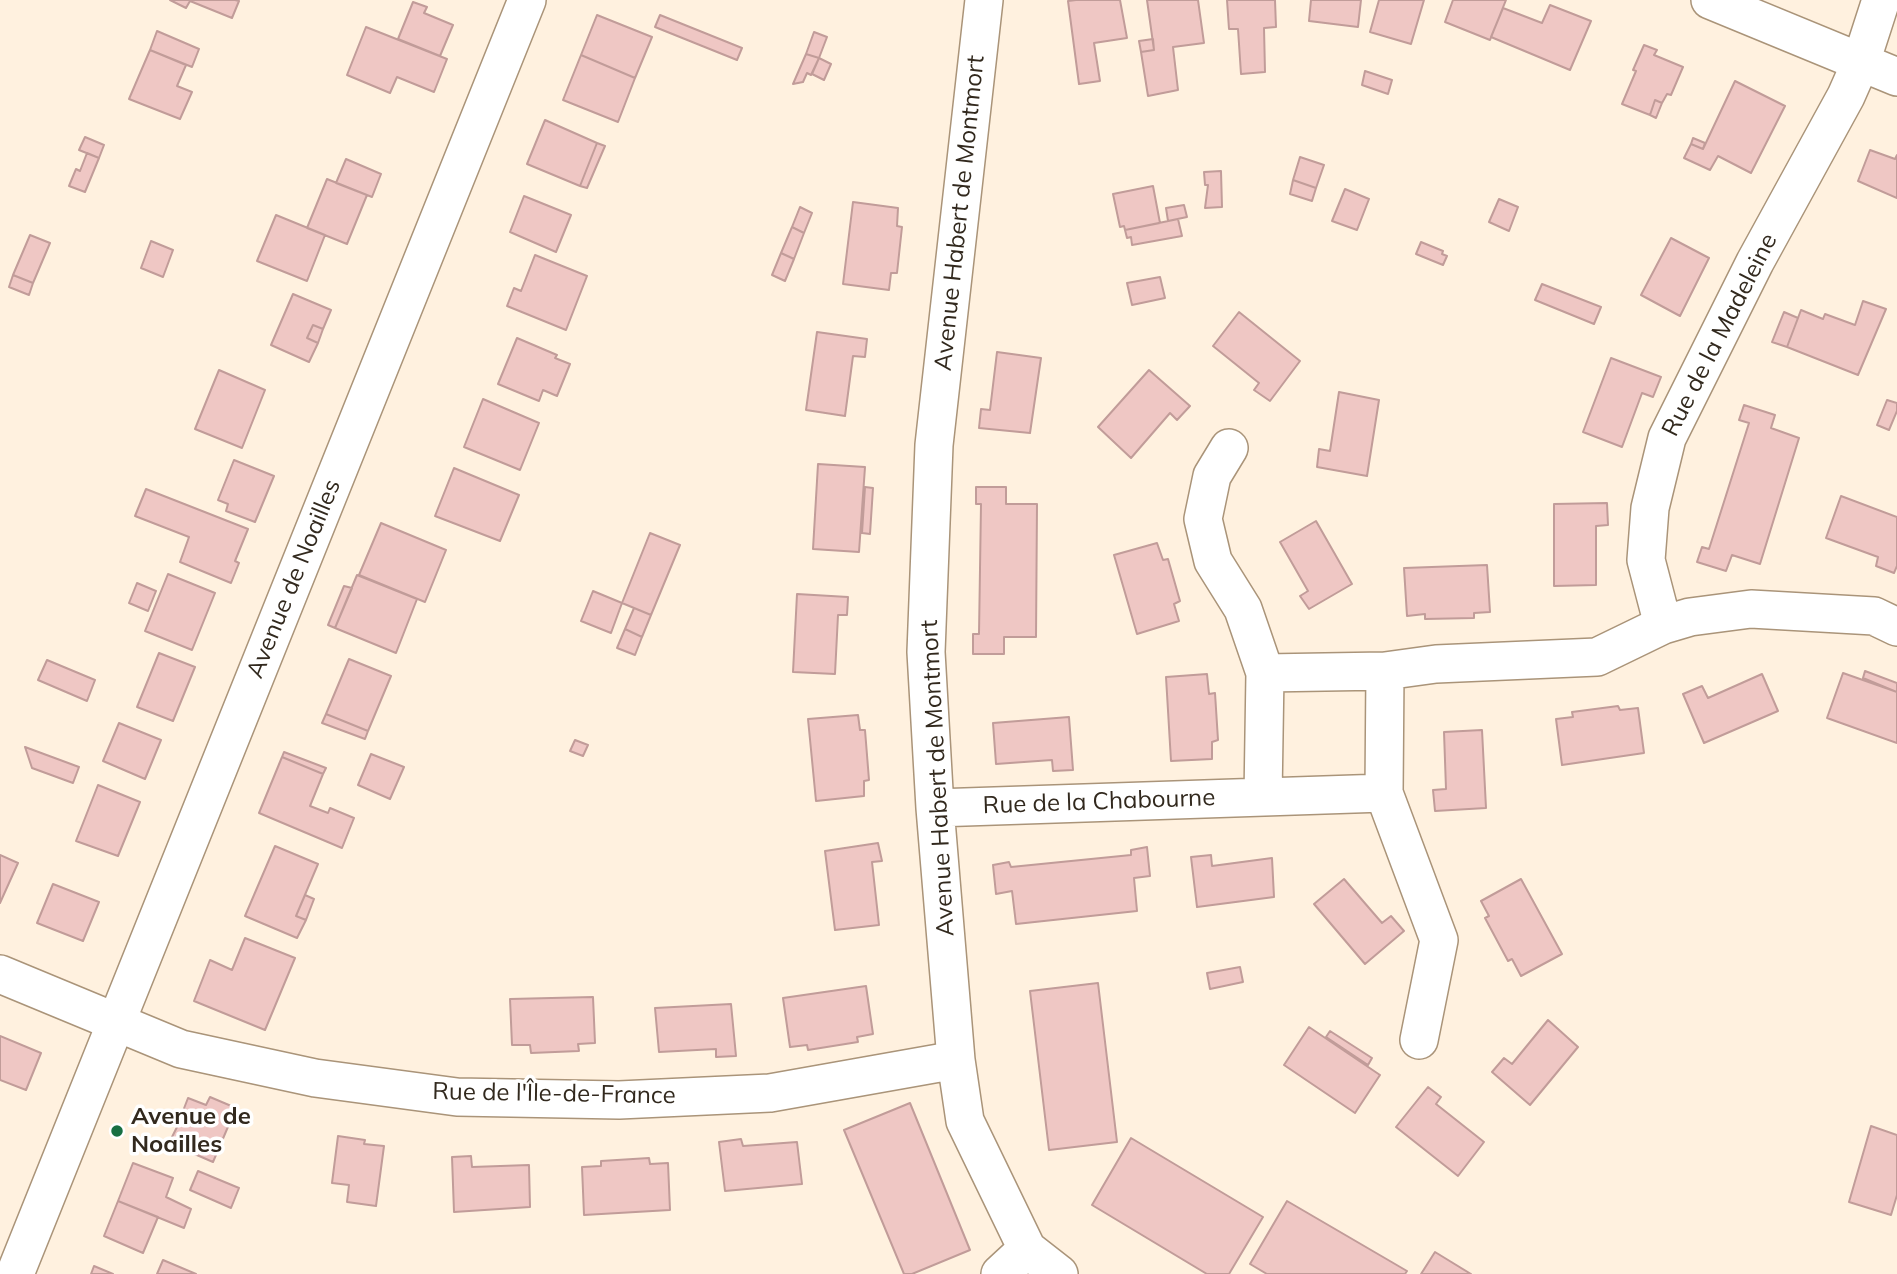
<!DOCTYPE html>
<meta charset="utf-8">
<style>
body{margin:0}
canvas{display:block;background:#fff1df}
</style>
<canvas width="1897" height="1274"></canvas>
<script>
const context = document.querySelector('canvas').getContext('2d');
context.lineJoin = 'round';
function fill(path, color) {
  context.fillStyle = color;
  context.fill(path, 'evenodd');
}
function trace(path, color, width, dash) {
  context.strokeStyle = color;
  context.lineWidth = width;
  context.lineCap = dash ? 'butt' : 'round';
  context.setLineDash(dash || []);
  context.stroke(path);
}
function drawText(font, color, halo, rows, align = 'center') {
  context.font = font + ' Mulish,sans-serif';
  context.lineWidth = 7;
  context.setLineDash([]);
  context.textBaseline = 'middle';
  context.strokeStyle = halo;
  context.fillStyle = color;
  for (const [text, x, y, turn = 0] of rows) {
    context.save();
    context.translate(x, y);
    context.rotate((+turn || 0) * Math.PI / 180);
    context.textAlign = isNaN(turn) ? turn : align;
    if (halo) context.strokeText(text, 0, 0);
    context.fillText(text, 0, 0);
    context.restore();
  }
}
const building = new Path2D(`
 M170 0H235L239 1 232 18 190 1 186 8Z
 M1076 0H1120L1127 38 1094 43 1100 81 1079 84 1068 1Z
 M1147 0H1198L1204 43 1173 47 1178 90 1148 96 1141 52 1154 50Z
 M1227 0H1275L1276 27 1264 28 1265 72 1241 74 1238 29H1229Z
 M1311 0H1361L1358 27 1309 21Z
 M1379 0H1424L1411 44 1370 32Z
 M1453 0H1506L1490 40 1445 22Z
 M413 2 427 7 424 13 453 25 440 56 398 39Z
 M1550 5 1591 21 1570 70 1491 37 1503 8 1542 23Z
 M597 15 652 37 635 78 581 55Z
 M660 15 742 48 737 60 655 27Z
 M366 27 447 59 434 92 397 77 390 93 347 75Z
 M157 31 199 49 192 67 150 50Z
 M814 32 827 37 819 58 806 54Z
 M1153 39 1154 50 1141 52 1139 41Z
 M1644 45 1657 50 1654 55 1683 67 1671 95 1667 94 1662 103 1655 100 1650 115 1622 104 1636 71 1633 70Z
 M150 50 186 65 177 86 192 92 180 119 129 99Z
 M806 54 819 58 811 75 807 73 803 82 793 84Z
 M581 55 635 78 618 122 563 100Z
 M819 58 831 64 824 80 812 74Z
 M1365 71 1392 80 1388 94 1362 85Z
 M1735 81 1785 106 1751 173 1718 156 1710 170 1684 158 1691 144 1703 149Z
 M1655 100 1662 103 1656 118 1650 115Z
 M545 120 597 143 580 186 527 164Z
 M85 137 104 145 99 158 79 150Z
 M1693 138 1705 143 1703 149 1691 144Z
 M597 143 605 146 587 188 580 186Z
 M1870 150 1895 159 1897 155V198L1858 181Z
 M87 153 99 158 85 192 69 186 76 169 80 171Z
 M1300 157 1324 165 1316 188 1293 180Z
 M346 159 381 174 372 197 336 183Z
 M1221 171 1222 207 1205 208 1208 185H1205L1204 172Z
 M327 179 367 195 347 244 307 228Z
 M1293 180 1316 188 1312 201 1290 194Z
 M1153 186 1160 223 1125 230 1124 226 1120 227 1113 194Z
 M1345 189 1369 199 1357 230 1332 221Z
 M524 196 571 215 556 252 510 232Z
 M1499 199 1518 207 1509 231 1489 222Z
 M853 202 898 208 897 226 902 227 897 273H891L889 290 843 284Z
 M1184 205 1187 217 1168 221 1166 208Z
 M800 207 812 213 804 233 792 227Z
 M276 215 325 235 307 281 257 261Z
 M1178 219 1182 236 1132 245 1131 237 1127 238 1125 230Z
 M792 227 804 233 794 259 781 253Z
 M30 235 50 243 33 283 13 275Z
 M1671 238 1709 258 1680 316 1641 295Z
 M151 241 173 250 163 277 141 268Z
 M1421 242 1443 251 1442 254 1447 256 1443 265 1416 254Z
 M781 253 794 259 785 281 772 275Z
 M535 255 587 276 566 330 507 306 514 288 521 291Z
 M13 275 33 283 29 295 9 287Z
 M1160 277 1165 298 1132 305 1127 283Z
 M1542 284 1601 307 1594 324 1535 300Z
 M293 294 331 310 323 329 313 325 307 338 318 343 309 362 271 345Z
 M1863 301 1886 309 1858 375 1787 347 1801 310 1823 319 1825 314 1855 325Z
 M1239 312 1300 361 1270 401 1254 390 1259 383 1213 346Z
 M1784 312 1798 318 1787 347 1772 342Z
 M313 325 323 329 318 343 307 338Z
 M817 332 867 339 865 357 853 356 845 416 806 410Z
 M517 338 557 355 555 358 570 364 557 396 543 390 539 401 498 384Z
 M997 352 1041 358 1030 433 979 428 981 409 990 410Z
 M1611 358 1661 377 1653 397 1642 393 1622 447 1583 432Z
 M219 370 265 390 242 448 195 429Z
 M1149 370 1190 406 1177 420 1170 413 1131 458 1098 427Z
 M1339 392 1379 400 1367 476 1317 467 1319 449 1330 451Z
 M483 399 539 423 520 470 464 447Z
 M1887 400 1897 403V411L1889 430 1877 425Z
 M1744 405 1775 415 1771 428 1799 438 1760 564 1732 555 1726 571 1697 562 1702 547 1709 549 1749 423 1739 420Z
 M234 460 274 476 255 522 226 511 228 504 218 500Z
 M818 464 865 467 859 552 813 549Z
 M454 468 519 495 500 541 435 516Z
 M865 487 873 488 870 534 862 533Z
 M976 487H1006V504H1037L1036 637H1004V654H973V634H979L981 504H976Z
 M146 489 248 529 235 561 239 563 231 583 180 562 189 537 135 516Z
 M1841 496 1897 517V566L1894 573 1876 566 1878 557 1826 538Z
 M1607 503 1608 525 1596 526V585L1554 586V504Z
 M1316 521 1352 584 1309 609 1300 596 1308 591 1280 542Z
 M381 523 446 550 425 602 359 575Z
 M650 533 680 545 651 615 622 603Z
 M1157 543 1163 560 1168 559 1180 601 1174 604 1179 621 1137 634 1114 555Z
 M1487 565 1490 612 1474 613V618L1425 619V614L1407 616 1404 568Z
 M168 574 215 593 192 650 145 631Z
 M357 575 417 599 396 653 335 628Z
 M137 583 156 591 148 611 129 603Z
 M344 586 352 588 335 628 328 625Z
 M593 591 622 603 611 633 581 621Z
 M797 594 848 597 847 615H838L835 674 793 672Z
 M634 608 651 615 642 637 625 629Z
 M625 629 642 637 635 655 617 648Z
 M159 653 195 667 173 721 137 707Z
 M349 659 391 676 368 731 326 714Z
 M47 660 95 680 87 701 38 680Z
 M1865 671 1897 683V692L1863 678Z
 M1843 673 1897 692V743L1827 718Z
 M1207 674 1209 694 1215 693 1218 740 1212 742V759L1171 761 1166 677Z
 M1762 674 1778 711 1704 743 1683 694 1702 686 1708 698Z
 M1618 706 1620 710 1638 708 1644 753 1562 765 1556 719 1573 717 1572 712Z
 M326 714 368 731 365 739 322 723Z
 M858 715 860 730H865L869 780 864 781V796L816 801 808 719Z
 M1069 717 1073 770 1053 771 1052 760 996 764 993 723Z
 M119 723 161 740 145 779 103 761Z
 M1482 730 1486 808 1435 811 1433 790 1446 789 1444 732Z
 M575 740 588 745 583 756 570 751Z
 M25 747 79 767 73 783 32 768Z
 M284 752 326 768 323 774 282 757Z
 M371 754 404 767 390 799 358 785Z
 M282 757 323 774 310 806 328 813 330 808 354 818 342 848 259 813Z
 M98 785 140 802 118 856 76 841Z
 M878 843 882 861 872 862 879 925 835 930 825 851Z
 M275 846 318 864 296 916 306 920 297 938 245 916Z
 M1147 847 1150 876 1134 878 1137 911 1016 924 1012 891 996 894 993 865 1009 862 1011 867 1131 855V850Z
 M0 855 18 863 0 903Z
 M1211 855 1212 866 1272 858 1274 897 1197 907 1191 857Z
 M1344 879 1382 923 1391 916 1404 931 1365 964 1314 904Z
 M1521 879 1562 954 1521 976 1512 959 1508 961 1485 918 1489 916 1481 901Z
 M53 884 99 902 83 941 37 923Z
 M305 895 314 899 306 920 296 916Z
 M245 938 295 958 265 1030 194 1001 210 960 232 970Z
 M1240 967 1243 982 1210 989 1207 973Z
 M1098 983 1117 1142 1049 1150 1030 991Z
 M866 986 873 1034 857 1037 858 1042 808 1050 807 1045 790 1047 783 998Z
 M593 997 595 1043 578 1044 579 1051 531 1053 530 1045H512L510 999Z
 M731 1004 736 1056 716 1057V1049L659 1052 655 1008Z
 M1548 1020 1578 1047 1530 1105 1492 1072 1504 1058 1512 1064Z
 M1309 1027 1380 1075 1355 1113 1284 1065Z
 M1330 1031 1372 1058 1368 1065 1326 1037Z
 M0 1036 41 1053 26 1090 0 1080Z
 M1428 1087 1441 1097 1436 1104 1484 1142 1458 1176 1396 1127Z
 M210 1097 236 1108 213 1162 169 1143 177 1127 176 1118 183 1111 188 1098 206 1105Z
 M910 1103 970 1250 912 1274H904L844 1130Z
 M1871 1126 1897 1135V1195L1891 1215 1849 1202Z
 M338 1136 365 1140 364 1144 384 1146 376 1206 347 1202 349 1185 332 1183Z
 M1131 1138 1263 1217 1229 1274H1207L1092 1205Z
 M741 1139 743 1146 797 1142 802 1184 725 1191 719 1142Z
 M471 1156 472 1167 529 1165 530 1207 454 1212 452 1157Z
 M649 1158 650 1164 668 1163 670 1210 584 1215 582 1167 601 1166V1161Z
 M133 1163 173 1178 166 1197 191 1209 184 1228 118 1201Z
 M198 1171 239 1188 231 1208 190 1190Z
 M118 1201 158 1217 143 1253 104 1236Z
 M1287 1201 1407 1271 1405 1274H1267L1250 1264Z
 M1435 1252 1471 1274H1421Z
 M163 1260 196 1274H157Z
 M94 1266 113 1274H91Z`);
fill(building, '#efc7c4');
trace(building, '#c19c99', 2);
const minor = new Path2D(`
 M984 0 934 445 926 652 935 808 956 1060 965 1121 1027 1249 1059 1274
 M1710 0 1897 77
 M1229 448 1212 476 1203 519 1213 561 1243 609 1265 673 1263 797
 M1663 625 1646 560 1650 508 1667 438 1755 262 1846 96 1861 62 1881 0
 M1385 671 1384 793 1439 940 1419 1040
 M1265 673 1385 671 1436 664 1597 657 1663 625 1690 617 1751 609 1874 616 1897 627
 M935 808 1384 793
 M0 974 181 1049 315 1078 457 1097 619 1100 770 1093 956 1060
 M15 1274 527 0
 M1000 1274 1027 1249`);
trace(minor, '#aa9479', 40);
trace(minor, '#fff', 37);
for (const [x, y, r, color] of [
 [117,1131,7,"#186f42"]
]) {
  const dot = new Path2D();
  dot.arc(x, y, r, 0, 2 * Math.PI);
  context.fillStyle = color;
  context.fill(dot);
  trace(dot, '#fff', 2.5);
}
drawText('24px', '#32291e', '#fff', [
 ["Avenue Habert de Montmort",960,213,-84],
 ["Rue de la Madeleine",1720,335,-63],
 ["Avenue de Noailles",294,579,-68],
 ["Avenue Habert de Montmort",938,778,-93],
 ["Rue de la Chabourne",1099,802,-2],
 ["Rue de l'Île-de-France",554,1094,1]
]);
drawText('bold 24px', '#32291e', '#fff', [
 ["Avenue de",131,1117],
 ["Noailles",131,1145]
], 'left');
</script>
